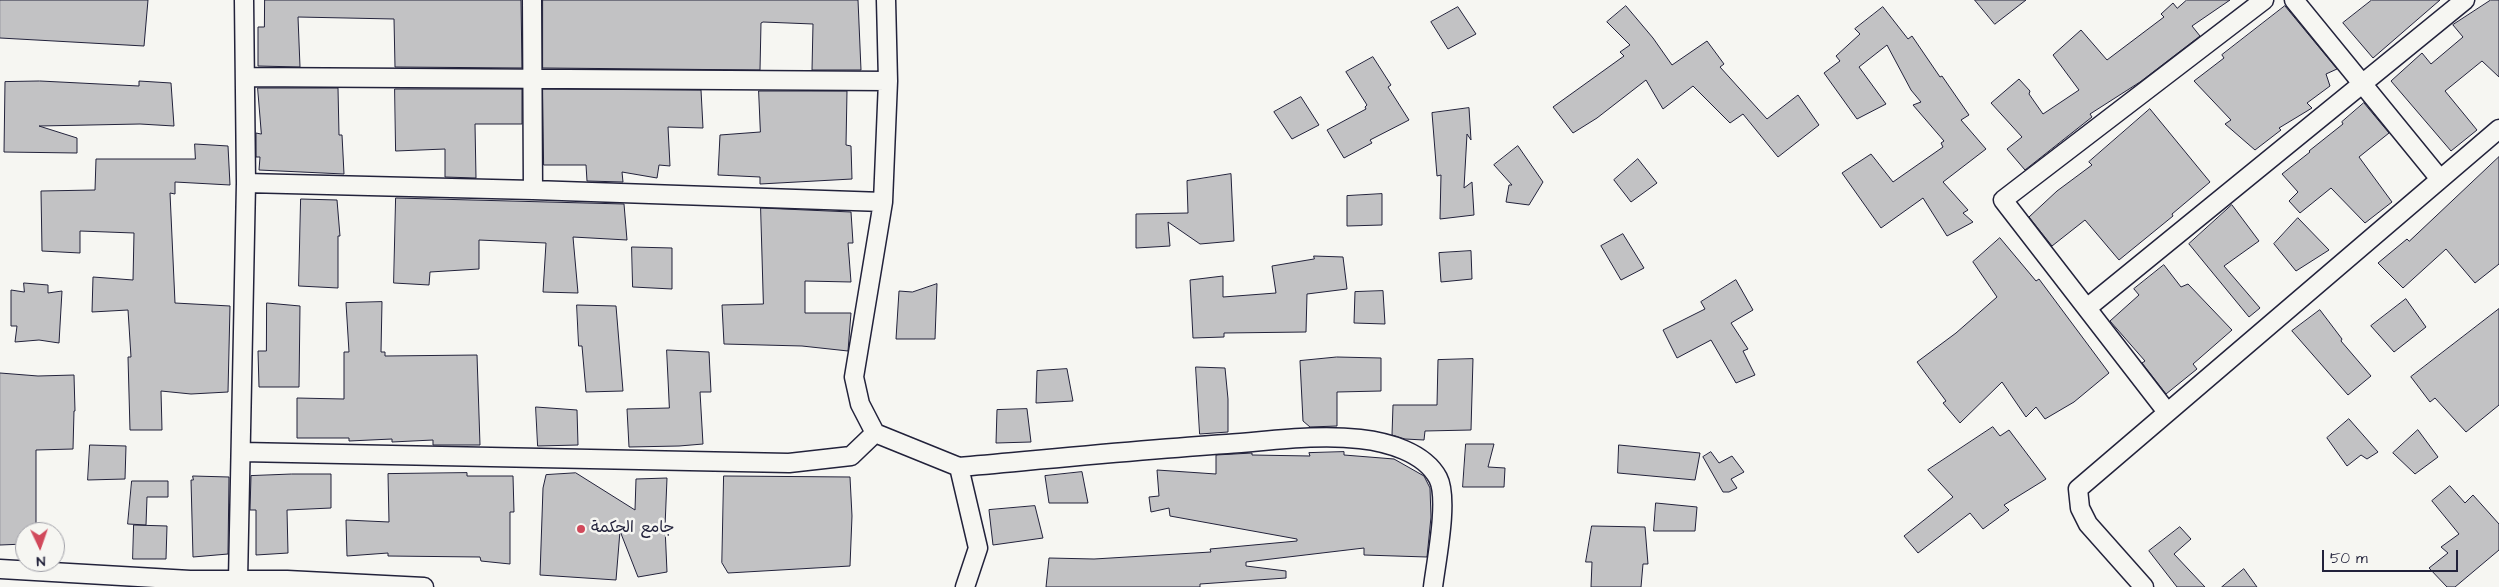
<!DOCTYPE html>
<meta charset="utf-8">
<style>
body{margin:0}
#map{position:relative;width:2499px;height:587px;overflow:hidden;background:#f6f6f2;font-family:"Architects Daughter",sans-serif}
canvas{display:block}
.north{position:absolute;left:15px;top:522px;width:50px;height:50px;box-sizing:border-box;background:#f6f6f2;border:1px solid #a1a1a9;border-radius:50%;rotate:177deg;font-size:14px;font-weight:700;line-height:20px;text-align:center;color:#22223b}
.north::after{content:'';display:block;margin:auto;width:18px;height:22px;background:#d1495b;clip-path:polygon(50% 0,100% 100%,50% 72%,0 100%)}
.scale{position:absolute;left:2322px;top:550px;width:136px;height:22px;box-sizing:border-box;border:2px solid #22223b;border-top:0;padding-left:6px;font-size:15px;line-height:18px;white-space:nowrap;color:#22223b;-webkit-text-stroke:4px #f6f6f2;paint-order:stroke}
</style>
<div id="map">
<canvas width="2499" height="587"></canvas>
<div class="north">N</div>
<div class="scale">50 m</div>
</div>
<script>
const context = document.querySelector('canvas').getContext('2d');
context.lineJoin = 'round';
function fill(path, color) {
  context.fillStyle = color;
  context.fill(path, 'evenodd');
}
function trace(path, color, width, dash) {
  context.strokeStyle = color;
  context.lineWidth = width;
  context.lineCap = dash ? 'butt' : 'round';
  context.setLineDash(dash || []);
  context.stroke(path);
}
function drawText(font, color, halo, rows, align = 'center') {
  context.font = font + ' "Architects Daughter","Playpen Sans Arabic",sans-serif';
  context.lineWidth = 5;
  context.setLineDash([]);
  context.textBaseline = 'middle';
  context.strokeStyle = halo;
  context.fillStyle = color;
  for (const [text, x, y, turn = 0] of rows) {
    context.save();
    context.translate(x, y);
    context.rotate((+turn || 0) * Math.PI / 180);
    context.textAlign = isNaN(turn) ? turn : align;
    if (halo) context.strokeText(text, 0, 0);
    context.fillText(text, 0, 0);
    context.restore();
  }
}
const building = new Path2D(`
 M0 0H148L144 46 0 38Z
 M265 0H521L522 68 395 67 394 19 298 17 300 67 258 66V27H264Z
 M543 0H858L861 70H812L813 24 763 22 761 23 760 70 543 68Z
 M1975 0H2026L1995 24Z
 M2187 0H2230L2192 26 2200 36 2140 82 2090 114 2092 117 2025 170 2007 149 2022 137 1991 103 2019 79 2030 91 2029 94 2043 114 2079 90 2053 55 2081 30 2107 60 2164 17 2161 14 2173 3 2177 8Z
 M2372 0H2440L2373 58 2343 23Z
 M2491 0H2499V77L2482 61 2445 91 2477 130 2451 151 2391 81 2422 53 2431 64 2463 37 2453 25Z
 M1626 6 1653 38 1672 65 1707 41 1724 64 1720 67 1767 119 1798 95 1819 125 1778 157 1743 114 1730 123 1693 86 1663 109 1646 80 1597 118 1573 133 1553 107 1624 56 1620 52 1630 45 1607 22Z
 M2285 6 2337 69 2326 74 2330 86 2307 103 2312 108 2279 128 2281 130 2255 150 2225 124 2231 120 2194 81 2224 58 2222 55Z
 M1458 7 1476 34 1448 49 1431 22Z
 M1883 7 1908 39 1912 36 1940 77 1942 76 1969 115 1961 120 1986 149 1943 182 1968 210 1963 213 1973 222 1947 236 1923 198 1881 228 1842 173 1871 154 1893 182 1943 147 1941 143 1944 141 1913 105 1921 102 1911 90 1887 45 1859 67 1886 104 1857 119 1824 73 1840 61 1836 56 1860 34 1855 29Z
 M1373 57 1391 85 1388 87 1409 120 1370 140 1372 143 1344 158 1327 130 1366 109 1365 107 1367 105 1346 72Z
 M40 81 139 86V81L171 83 174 126 140 124 39 126 77 138V153L4 152 5 82Z
 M258 88H338L339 135H342L344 174 259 170 260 157H256V133L261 134Z
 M395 89H522V124H475L476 178 445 177V149L396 151Z
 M543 89 701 90 703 128 668 127 670 166 659 165 657 178 622 172 623 182 587 181 586 165H544Z
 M759 91H847L846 145 851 146 852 179 760 184V177L718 175 720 135 760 132Z
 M1301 97 1319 125 1292 139 1274 112Z
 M2364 103 2389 133 2359 157 2392 202 2365 223 2331 188 2300 213 2289 201 2298 192 2282 174 2310 152 2309 151 2343 124 2342 122Z
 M1469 108 1471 140 1467 134 1464 188 1472 182 1474 215 1440 219 1441 175 1437 176 1432 113Z
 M2150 109 2210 182 2172 214 2173 216 2119 260 2085 220 2052 246 2029 217 2057 191 2092 165 2089 162Z
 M195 144 228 146 230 185 175 182V194L170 193 175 303 230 306 228 392 191 394 161 391 162 430H130L128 357H131L128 310 92 312 93 277 133 280 134 233 80 231V253L42 251 41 191 95 190 96 159H195Z
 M1518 146 1543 182 1529 205 1506 202 1509 185H1512L1494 165Z
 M2499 157V264L2475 283 2446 249 2403 288 2378 263 2407 239 2409 241Z
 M1638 159 1657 183 1631 202 1614 180Z
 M1231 174 1234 241 1200 244 1168 222 1170 246 1136 248V214L1188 213 1187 181Z
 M1382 194V225L1347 226V196Z
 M396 198 624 204 627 240 573 237 578 293 543 292 546 243 479 240V269L430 272 429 285 394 283Z
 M301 199 337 200 340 236H338V288L299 286Z
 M2232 205 2259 241 2224 266 2260 308 2249 317 2189 244Z
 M761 208 851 212 853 243H848L851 282 805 281V313H851L848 351 802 346 724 344 722 305 763 304Z
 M2298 218 2329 250 2296 271 2274 244Z
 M1623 234 1644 268 1621 280 1601 246Z
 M2000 238 2036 281 2039 279 2109 373 2074 402 2045 419 2036 407 2026 417 2002 382 1960 423 1943 403 1946 401 1917 362 1956 333 1997 297 1973 262Z
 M632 247 672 248V289L633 287Z
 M1471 251 1472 279 1441 282 1439 253Z
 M1314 256 1343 257 1347 289 1307 294 1306 332 1224 333V337L1193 338 1190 280 1223 276V297L1276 293 1272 266 1314 259Z
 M2164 265 2181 287 2188 284 2232 330 2193 364 2197 369 2166 394 2142 363 2145 361 2110 321 2139 295 2134 289Z
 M1736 280 1753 310 1731 323 1748 349 1743 351 1755 375 1736 383 1711 340 1677 358 1663 330 1705 309 1701 302Z
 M24 283 48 285V293L62 291 59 343 39 340 15 342 17 326H11V290L24 292Z
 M937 284 935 339H896L899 291 912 292Z
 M1383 291 1385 324 1354 323 1355 292Z
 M2406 299 2426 327 2394 352 2371 326Z
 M382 302 381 352H385V356L477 355 480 445H433V440L392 442V439L349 441V438H297V398L344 399V352H349L346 303Z
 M267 303 300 306 299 387H259L258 351H266Z
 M577 305 616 306 623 391 586 392 582 346H579Z
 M2499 309V405L2466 432 2435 398 2430 402 2411 377Z
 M2320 310 2342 339 2341 341 2371 376 2348 395 2292 331Z
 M667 350 709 352 711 392H700L703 444 679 446 629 447 627 409 669 408Z
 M1337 357 1381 358V391L1337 392V426L1310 427 1303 421 1300 361Z
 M1473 359 1471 430 1425 431 1424 440 1405 439 1392 435 1393 405H1437L1438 360Z
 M1196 367 1225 368 1228 399V432L1200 434Z
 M1067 369 1073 401 1036 403 1037 371Z
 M0 373 38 376 74 375 75 411H74L73 449 36 450V532H25V544L0 545Z
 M536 407 577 410 578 445 538 446Z
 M1027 409 1031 442 996 443 997 410Z
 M2349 419 2378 452 2367 459 2361 455 2347 466 2327 438Z
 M1993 427 2000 436 2009 430 2046 479 2004 505 2009 510 1983 529 1970 513 1918 553 1904 536 1953 497 1928 470Z
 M2418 430 2438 457 2415 474 2393 453Z
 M1466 444H1494L1488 467 1505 468 1504 487H1463Z
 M90 445 126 446 125 479 88 480Z
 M1619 445 1700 453 1695 480 1618 473Z
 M1344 452V455L1394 459 1424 476 1430 488 1431 517 1427 557 1364 555V548L1246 562V566L1286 571V578L1200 584V587H1046L1049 558 1094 559 1211 552 1210 549 1297 541V539L1170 516 1169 508 1151 512 1149 497 1159 496 1157 470 1216 474V455L1252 453V455L1310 456 1309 453Z
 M1711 452 1719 463 1732 456 1744 472 1731 479 1737 488 1729 492H1723L1703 457Z
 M1082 472 1088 503H1049L1045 476Z
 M467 473V476H513L514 512H510V564L481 561 480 557 388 556V553L347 556 346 520 389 522 388 474Z
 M576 473 635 510 636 479 667 478 665 527 667 572 638 577 620 531 616 580 540 575 543 488 546 475Z
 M292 474H331V508L287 510 288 553 256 555V510H250L251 476Z
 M193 476 229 477 228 554 193 557 191 480H193Z
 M724 476 850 477 852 516 850 566 728 573 722 563Z
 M132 481H168V497H147L146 525 128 524Z
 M2450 486 2465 503 2473 495 2499 524V550L2455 587H2447L2429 568 2448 553 2441 547 2459 534 2432 501Z
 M1656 503 1697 507 1695 531H1654Z
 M1035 506 1043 538 993 545 989 510Z
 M134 525 167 526 166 559H133Z
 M1592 526 1645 527 1648 564H1643L1641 587H1591L1592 562H1586Z
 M2180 527 2191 539 2174 554 2205 587H2177L2149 551Z
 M2244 569 2257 587H2222Z`);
fill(building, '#c2c2c4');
trace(building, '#22223b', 1);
const minor = new Path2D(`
 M532 0 533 190
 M2294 0 2440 179
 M245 77 888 81
 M246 183 533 190 883 202
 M2087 308 2465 0
 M2167 412 2003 200 2264 0
 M875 433 860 404 854 377 883 202 888 81 886 0
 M242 452 789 463 851 456 875 433 959 467 978 548 965 587
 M959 467C1048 459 1138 450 1227 444 1271 441 1316 434 1360 439 1387 442 1424 452 1438 478 1449 499 1436 562 1433 587
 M0 569 190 580H287L424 587
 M238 580 246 183 244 0
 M2144 587 2088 524 2080 508 2078 489 2499 129`);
trace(minor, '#22223b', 21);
trace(minor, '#f6f6f2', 18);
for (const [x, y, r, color] of [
 [581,529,5,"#d1495b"]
]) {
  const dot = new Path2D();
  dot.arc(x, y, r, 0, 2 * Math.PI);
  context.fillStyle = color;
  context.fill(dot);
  trace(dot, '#f6f6f2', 2);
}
drawText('16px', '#22223b', '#f6f6f2', [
 ["جامع الحكمة",591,529]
], 'left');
</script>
